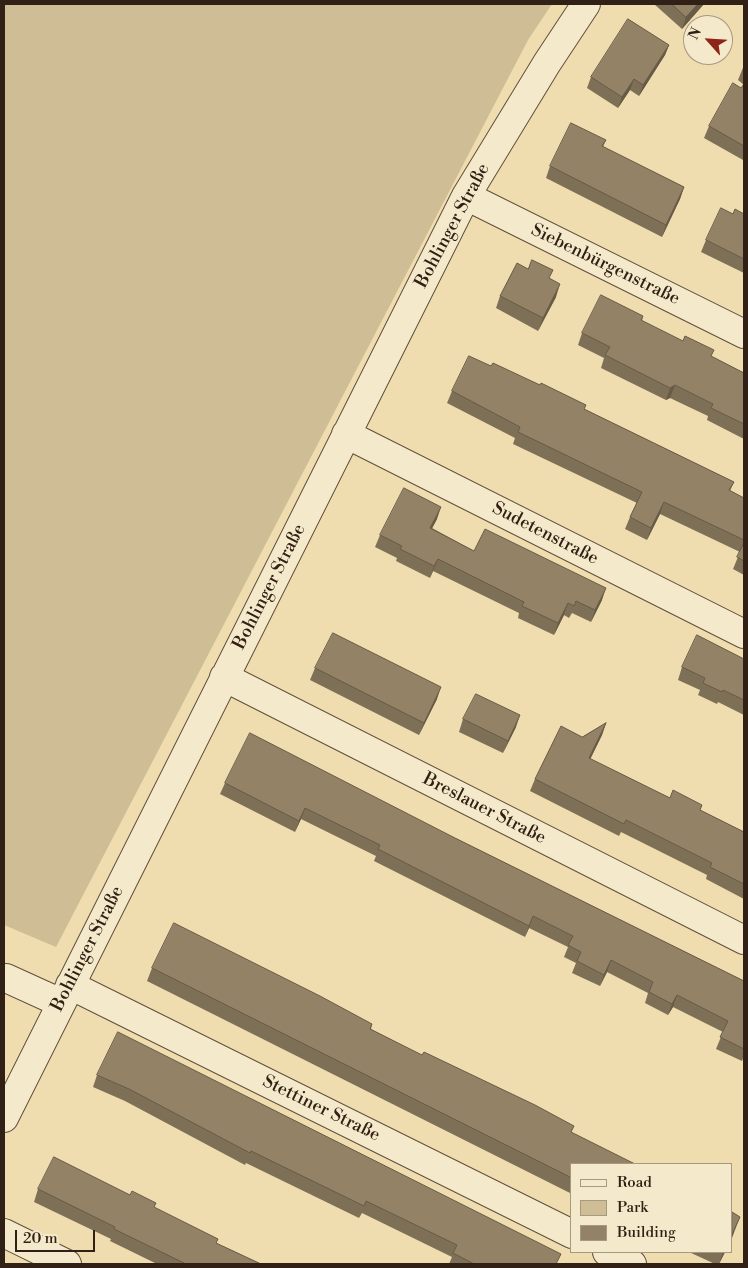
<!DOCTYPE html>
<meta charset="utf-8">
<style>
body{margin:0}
#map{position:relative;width:748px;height:1268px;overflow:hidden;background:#efddaf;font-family:"Libre Bodoni",serif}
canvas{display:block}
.frame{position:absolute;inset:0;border:5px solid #302015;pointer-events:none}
.legend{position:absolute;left:570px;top:1163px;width:162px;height:90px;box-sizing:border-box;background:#f5e9cb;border:1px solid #a69982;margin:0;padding:6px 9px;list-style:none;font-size:15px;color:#302015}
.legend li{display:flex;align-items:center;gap:10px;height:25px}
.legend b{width:25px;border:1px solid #a69982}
.north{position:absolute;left:683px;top:15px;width:50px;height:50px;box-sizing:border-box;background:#f5e9cb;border:1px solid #a69982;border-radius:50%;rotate:296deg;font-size:14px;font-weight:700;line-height:20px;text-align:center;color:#302015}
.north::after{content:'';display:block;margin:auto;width:18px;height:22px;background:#8f2418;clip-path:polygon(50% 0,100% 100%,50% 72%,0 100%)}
.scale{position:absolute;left:15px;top:1230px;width:80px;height:22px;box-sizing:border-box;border:2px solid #302015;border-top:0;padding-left:6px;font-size:15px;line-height:18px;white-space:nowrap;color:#302015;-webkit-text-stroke:4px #f5e9cb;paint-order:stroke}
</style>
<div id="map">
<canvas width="748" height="1268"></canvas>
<div class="frame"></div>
<ul class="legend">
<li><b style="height:6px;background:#f5e9cb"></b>Road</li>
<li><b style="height:14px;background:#cfbd95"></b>Park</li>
<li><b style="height:14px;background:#938265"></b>Building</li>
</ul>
<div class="north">N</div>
<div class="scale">20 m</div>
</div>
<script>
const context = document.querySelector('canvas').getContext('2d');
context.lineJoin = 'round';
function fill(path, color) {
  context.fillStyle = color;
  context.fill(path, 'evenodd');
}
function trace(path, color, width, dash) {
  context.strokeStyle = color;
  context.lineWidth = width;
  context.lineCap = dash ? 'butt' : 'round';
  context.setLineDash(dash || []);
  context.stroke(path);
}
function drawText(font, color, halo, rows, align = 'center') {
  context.font = font + ' "Libre Bodoni",serif';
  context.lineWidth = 4;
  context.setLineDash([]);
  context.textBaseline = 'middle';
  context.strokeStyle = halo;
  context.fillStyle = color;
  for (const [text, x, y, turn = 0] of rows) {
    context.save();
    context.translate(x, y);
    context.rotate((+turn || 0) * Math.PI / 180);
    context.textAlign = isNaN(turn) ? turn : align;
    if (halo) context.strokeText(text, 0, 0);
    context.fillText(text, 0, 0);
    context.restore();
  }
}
fill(new Path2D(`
 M4 4H552L528 40 56 947 4 925Z`), '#cfbd95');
const minor = new Path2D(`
 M466 196 744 334
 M346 434 744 634
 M224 677 744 940
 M6 978 61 1003
 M70 985 572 1234
 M4 1118 466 196 547 63 586 4
 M4 1233 67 1264
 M607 1252 632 1264`);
trace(minor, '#604f3c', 30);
trace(minor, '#f5e9cb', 28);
fill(new Path2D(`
 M654 4H704L682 29Z
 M669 45 665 55 639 96 630 90 618 108 587 88 591 77Z
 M744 65V158L743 160 704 138 709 126 744 85 738 80Z
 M606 140 603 147 684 187 680 199 662 237 546 178 550 166Z
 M733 214H744V273L701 252 706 240Z
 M550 279 556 297 538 331 496 308 500 296Z
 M643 316 642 321 744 373V439L707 420 708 416 670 398 666 400 601 368 604 358 578 345 582 333Z
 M491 366 540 385 586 405 584 409 734 482 730 491 744 498V575L733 569 740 552 660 514 647 540 625 529 630 517 637 503 513 444 515 438 447 403 452 391Z
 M437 519 432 528 474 551 602 600 591 622 572 613 569 618 564 615 554 635 518 618 519 613 433 571 430 578 396 561 397 558 375 547 380 535Z
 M744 659V715L718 702 717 704 698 695 700 690 678 680 682 667Z
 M315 668 437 699 419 735 310 680Z
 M463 719 516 727 503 753 459 732Z
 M606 723 602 735 590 759 670 798 700 810 744 832V899L706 879 707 875 621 832 619 836 530 791 535 779 582 737Z
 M225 783 455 838 744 981V1056L742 1061 716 1049 723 1032 673 1007 668 1015 645 1003 648 993 607 972 600 986 572 973 576 963 564 957 568 947 529 928 525 937 374 861 376 856 301 819 295 832 220 794Z
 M152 968 372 1024 371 1029 571 1133 572 1194 147 981Z
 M97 1075 557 1264H449L452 1257 362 1213 359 1218 246 1163 245 1165 125 1101 93 1087Z
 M38 1189 154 1208 218 1239 216 1243 261 1264H157L110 1241 111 1239 34 1202Z
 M689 1252H725L719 1264H715Z`), '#7e7057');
fill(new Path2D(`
 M698 4H704L682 29 686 17Z
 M669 45 665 55 639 96 643 85Z
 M634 79 630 90 618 108 622 97Z
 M684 187 680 199 662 237 666 225Z
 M560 284 556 297 538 331 543 318Z
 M675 385 670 398 666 400 670 388Z
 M664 502 660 514 647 540 651 528Z
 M441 507 437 519 426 540 430 528Z
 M438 559 433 571 430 578 434 566Z
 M606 588 602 600 591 622 595 610Z
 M568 603 564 615 554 635 558 623Z
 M441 687 437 699 419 735 424 723Z
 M520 715 516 727 503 753 508 741Z
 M606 723 602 735 585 770 589 758Z
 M305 808 301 819 295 832 299 821Z
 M533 916 529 928 525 937 529 926Z
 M611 960 607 972 600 986 604 975Z
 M677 995 673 1007 668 1015 672 1004Z
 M740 1217 735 1230 732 1238V1234Z
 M723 1252H725L719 1264Z`), '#675b47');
const building = new Path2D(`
 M672 4H698L686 17Z
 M628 19 669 45 643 85 634 79 622 97 591 77Z
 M733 83 741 88 744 84V146L709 126Z
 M571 123 606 140 602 146 684 187 666 225 550 166Z
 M721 208 733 214 735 209 744 214V259L706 240Z
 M532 260 553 270 549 278 560 284 543 318 500 296 517 263 528 269Z
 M601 295 643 316 641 320 683 341 685 336 714 350 711 356 744 373V424L711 408 713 404 675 385 670 388 605 355 610 347 582 333Z
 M469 356 491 366 493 363 540 385 541 383 586 405 584 409 734 482 729 490 744 498V540L664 502 651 528 630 517 642 492 518 432 520 427 452 391Z
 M404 488 441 507 430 528 474 551 485 529 606 588 595 610 576 601 574 606 568 603 558 623 522 606 524 602 438 559 434 566 400 549 402 546 380 535Z
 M744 543V561L737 557Z
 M333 633 441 687 424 723 315 668Z
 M697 635 744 659V700L723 690 722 692 703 683 705 678 682 667Z
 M476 694 520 715 508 741 463 719Z
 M606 723 589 758 670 798 673 790 702 805 700 810 744 832V884L710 867 712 863 626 820 624 824 535 779 561 726 582 737Z
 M250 733 455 838 744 981V1049L720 1037 728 1021 677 995 672 1004 649 992 653 982 611 960 604 975 577 961 581 952 568 945 573 936 533 916 529 926 378 849 380 845 305 808 299 821 225 783Z
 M174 923 320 996 372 1024 370 1029 422 1055 424 1052 535 1105 574 1126 571 1132 635 1164H572V1178L152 968Z
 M118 1032 561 1254 556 1264H474L453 1253 457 1245 366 1201 364 1206 251 1151 250 1153 129 1089 97 1075Z
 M54 1157 130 1195 132 1191 156 1203 154 1207 218 1239 216 1243 261 1264H186L114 1229 115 1227 38 1189Z
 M732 1212 740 1217 732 1234Z`);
fill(building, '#938265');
trace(building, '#675b47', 1);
drawText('18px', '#302015', '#f5e9cb', [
 ["Bohlinger Straße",453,226,-62],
 ["Siebenbürgenstraße",605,265,26],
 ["Sudetenstraße",545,534,27],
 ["Bohlinger Straße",270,587,-63],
 ["Breslauer Straße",484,809,27],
 ["Bohlinger Straße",88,949,-63],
 ["Stettiner Straße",321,1109,26]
]);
</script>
